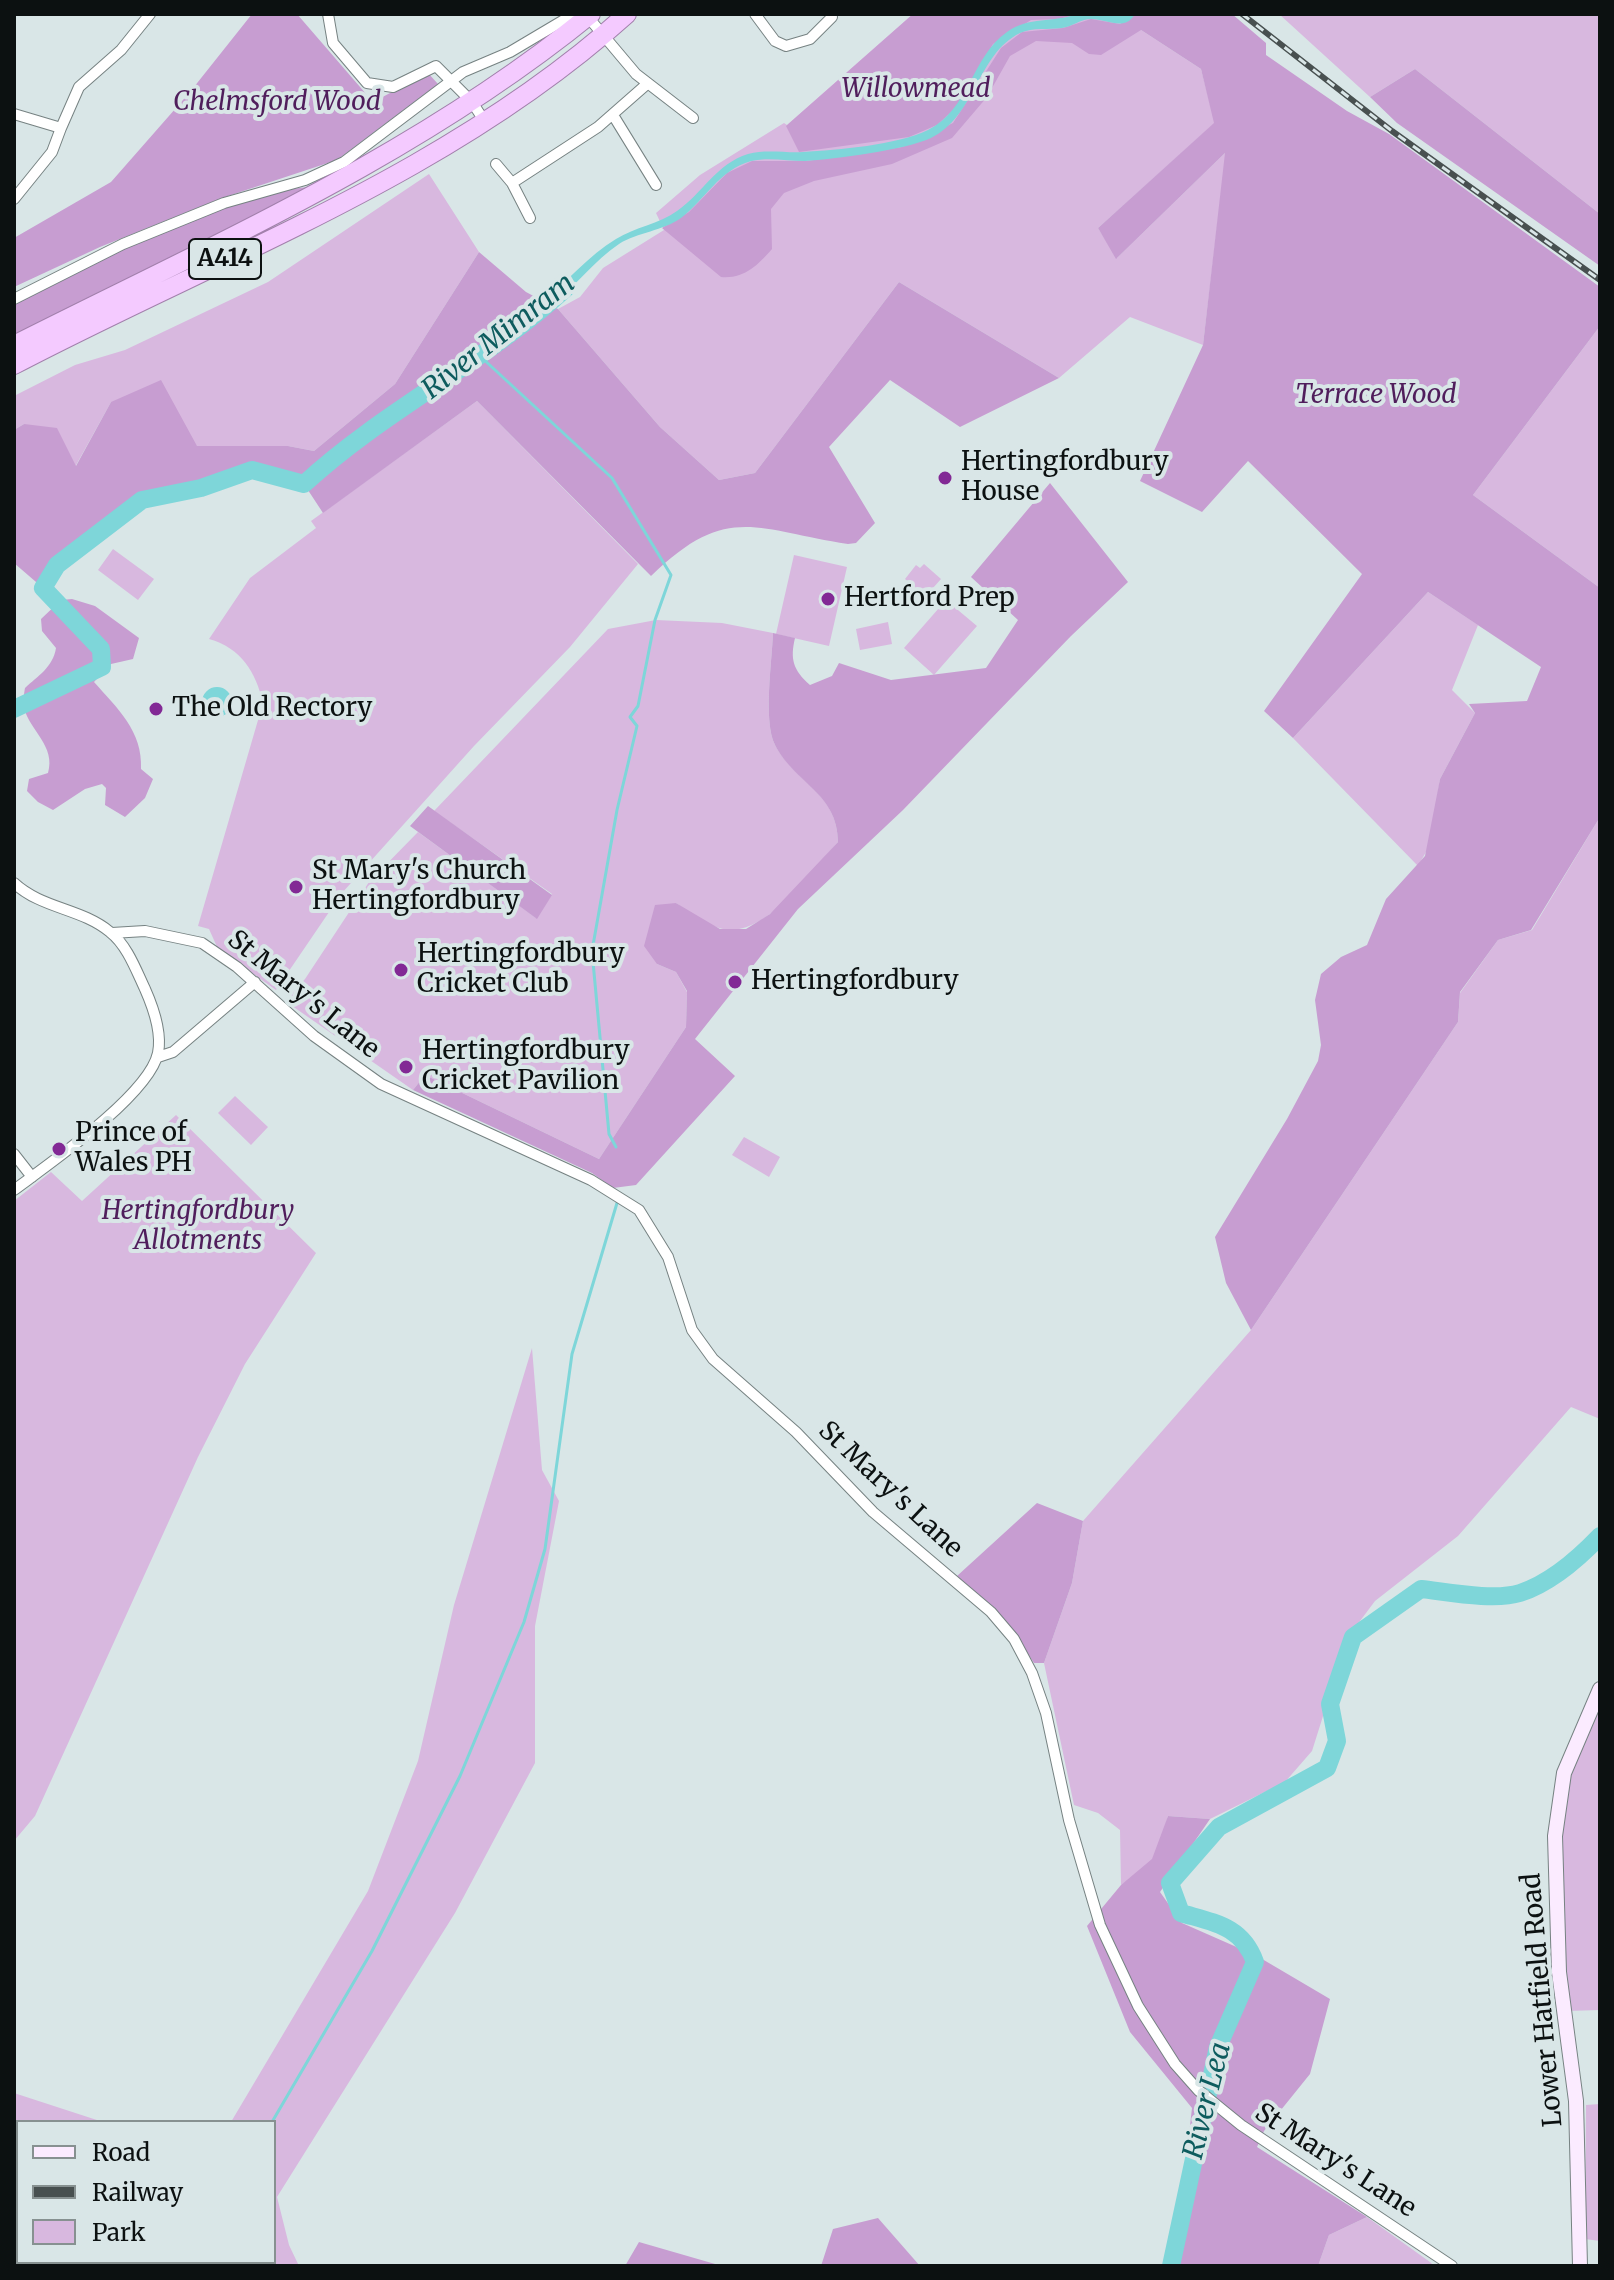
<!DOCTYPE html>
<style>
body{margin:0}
#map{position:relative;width:1614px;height:2280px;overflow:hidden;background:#d9e6e7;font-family:Merriweather,serif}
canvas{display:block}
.frame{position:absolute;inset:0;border:16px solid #0c1111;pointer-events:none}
.legend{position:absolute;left:16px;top:2120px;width:260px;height:144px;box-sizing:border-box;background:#d9e6e7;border:2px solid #879191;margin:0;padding:10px 14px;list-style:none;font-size:24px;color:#0c1111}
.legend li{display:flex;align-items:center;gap:16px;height:40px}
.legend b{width:40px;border:2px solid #879191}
</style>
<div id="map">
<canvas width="1614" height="2280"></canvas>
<div class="frame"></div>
<ul class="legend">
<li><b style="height:10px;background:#fbebff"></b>Road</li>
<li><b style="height:10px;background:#485050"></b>Railway</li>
<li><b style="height:22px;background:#d8b8df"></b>Park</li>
</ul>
</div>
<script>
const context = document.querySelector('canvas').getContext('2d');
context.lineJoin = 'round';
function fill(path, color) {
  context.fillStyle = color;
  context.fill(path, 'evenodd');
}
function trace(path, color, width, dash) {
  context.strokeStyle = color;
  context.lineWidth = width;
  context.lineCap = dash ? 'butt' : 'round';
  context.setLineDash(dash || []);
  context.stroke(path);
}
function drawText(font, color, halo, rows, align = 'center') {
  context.font = font + ' Merriweather,serif';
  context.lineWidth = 8;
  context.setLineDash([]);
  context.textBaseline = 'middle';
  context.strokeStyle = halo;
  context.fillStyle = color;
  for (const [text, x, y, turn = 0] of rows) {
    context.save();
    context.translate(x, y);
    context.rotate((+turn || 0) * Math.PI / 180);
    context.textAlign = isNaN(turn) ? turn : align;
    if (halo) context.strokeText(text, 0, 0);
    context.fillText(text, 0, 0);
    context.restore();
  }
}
fill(new Path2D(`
 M913 14H1127L1141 30 1201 69 1215 123 1098 228 1117 258 1226 152 1203 345 1130 317 1059 378 899 282 755 473 719 480 660 427 558 309 580 297 603 268 664 230 656 213 700 175 784 123 787 125Z
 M1279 14H1600V214L1415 69 1370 97Z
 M429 174 479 252 395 384 314 451 288 446H197L111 402 75 467 24 424 14 430V396L75 365 125 350 268 282Z
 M1600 326V588L1473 495Z
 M477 401 638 564 570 647 474 746 342 893 276 990 218 949 209 929 198 926 263 703C256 672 241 648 209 639L250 578 316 528 311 521Z
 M113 549 154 579 138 600 98 570Z
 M794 555 847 567 829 646 776 634Z
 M924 564 941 579 925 597 905 579 916 565 920 568Z
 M1428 592 1478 625 1452 690 1475 713 1440 779 1430 845 1418 866 1293 738Z
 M946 600 977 626 934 675 904 648Z
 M656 620 722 623 773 633C772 661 763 721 775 745 795 783 838 793 838 842 811 872 763 942 719 928 703 923 689 912 676 903L657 964 676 972 687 992 686 1027 599 1159 425 1075 413 1090 285 1001 305 979 369 882 418 832 536 918 552 894 434 811 608 629Z
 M888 622 892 644 860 650 856 629Z
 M1600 817V1419L1571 1407 1458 1536 1375 1601 1348 1637 1312 1751 1285 1782 1210 1819 1168 1816 1155 1862 1121 1885 1120 1830 1098 1813 1074 1805 1044 1663 1072 1583 1083 1521 1251 1330 1458 1022 1460 993 1498 940 1532 930Z
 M235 1096 268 1127 251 1145 218 1113Z
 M176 1115 316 1253 245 1364 198 1457 35 1816 14 1841V1201L51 1172 82 1201Z
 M744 1137 780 1157 769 1177 732 1155Z
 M532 1348 542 1470 559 1501 535 1626V1763L455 1913 277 2197 289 2245 299 2266H102L106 2262H274V2122H231L368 1891 418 1761 454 1605Z
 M1600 1706V2010L1567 2011C1564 1941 1550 1853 1567 1785 1574 1757 1587 1732 1600 1706Z
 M14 2093 103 2122H18V2262H53L49 2266H14Z
 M1600 2104V2241L1585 2239 1586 2105Z
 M1367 2217 1430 2262 1434 2266H1318L1329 2235Z`), '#d8b8df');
fill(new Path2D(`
 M252 14H297L373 102 428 73 438 84 337 160 222 198 100 247 14 287V238L111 182 190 92Z
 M913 14H1077L1059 19 1031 20 993 44 959 105 937 125 909 137 799 152 786 126Z
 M1135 14H1232L1266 43V55L1347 111 1389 134 1600 287V326L1473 495 1600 588V817L1531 930 1498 940 1460 992 1458 1022 1251 1330 1226 1283 1215 1237 1287 1119 1318 1061 1321 1045 1315 1000 1321 974 1341 957 1367 945 1386 899 1425 856 1440 779 1475 713 1469 704 1527 701 1541 667 1428 592 1293 738 1264 711 1362 574 1248 461 1202 512 1140 481 1203 345 1225 153 1116 259 1098 228 1214 123 1201 69 1141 30 1101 55 1089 54 1072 43 1036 41 1010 56 987 97 952 138 892 164 814 181 784 193 771 209 772 249C757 266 744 279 721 277L662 228 689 212 727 173 752 161H807L902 147 953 123 1001 48 1022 32 1063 28 1091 19 1120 24Z
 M1415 69 1600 214V266L1397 123 1370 97Z
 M310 187 14 339V305C98 261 216 194 310 187Z
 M479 252 526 292 558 309 660 427 719 480 755 473 899 282 1059 378 960 427 890 380 829 447 875 523 856 543 848 544C756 530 727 502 651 576L477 401 323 513 304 484 252 470 206 486 142 500 57 565 43 588 14 563V430L24 424 57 428 76 466 111 402 161 380 197 446H288L314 451 395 384Z
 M1050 483 1128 582 1071 636 903 810 798 909 695 1039 735 1076 636 1185 613 1188 592 1173 413 1090 425 1075 599 1159 686 1027 687 991 676 972 657 964 644 946 655 905 676 903 720 929H746L770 914 838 842C838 793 794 783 775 745 763 721 772 661 773 633L795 638C790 659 793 670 810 685L832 676 839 663 891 680 986 668 1018 620 971 577Z
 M72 599 95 606 139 638 133 659 111 664 94 682C117 708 143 731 141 769L153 779 145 798 125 817 105 805 106 788 102 784 85 789 53 810 38 802 27 791 29 779 48 773C56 746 30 731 24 708 23 702 24 693 25 688 38 676 53 667 56 648L42 631 41 619 61 600Z
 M428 806 552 895 537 919 410 826Z
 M1037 1503 1083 1521 1072 1583 1044 1663H1034L1008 1624 957 1576Z
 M1168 1816 1210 1819 1160 1892 1182 1923 1257 1956 1330 1999 1310 2074 1264 2131 1257 2147 1367 2217 1329 2235 1318 2266H1174L1192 2108 1130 2032 1087 1926 1121 1885 1152 1859Z
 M878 2218 920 2266H821L833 2229Z
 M639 2242 722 2266H625Z`), '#c79dd1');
fill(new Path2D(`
 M1077 14H1135C1125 32 1107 19 1091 19 1081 19 1071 27 1062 28 1048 30 1033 27 1020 33 977 54 976 116 931 138 905 150 835 159 805 161 787 161 769 157 751 161 719 170 705 200 681 218 663 231 638 232 619 244 595 260 574 287 552 306L542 302C567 282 589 255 616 239 635 227 659 224 677 211 703 193 716 164 748 154 766 149 784 153 803 152 838 150 897 145 928 130 970 109 971 57 1007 32 1029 16 1053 23 1077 14Z
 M202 702a15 15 0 1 1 30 0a15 15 0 1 1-30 0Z`), '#7ed6d9');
trace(new Path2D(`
 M481 357 612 478 671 575 655 620 638 706 630 717 637 726 617 810 592 951 609 1134 616 1147
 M272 2122 372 1951 460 1776 524 1622 545 1549 572 1354 617 1203
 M172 2266 176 2262`), '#7ed6d9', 3);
trace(new Path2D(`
 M14 709 102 667 101 649 43 588 57 565 142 500 201 488 252 470 304 484C384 410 485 362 566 288
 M1171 2266 1218 2047 1255 1962C1242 1926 1215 1923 1181 1913L1170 1883 1219 1827 1327 1768 1337 1741 1330 1704 1353 1637 1421 1589C1448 1592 1494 1601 1520 1593 1551 1583 1578 1559 1600 1536`), '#7ed6d9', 18);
const minor = new Path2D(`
 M328 14 333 43 367 83 393 87 436 66 472 102 485 122
 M755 14 775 41 786 46 810 39 832 17
 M588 17 636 74 693 118
 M14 114 61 128 52 152 14 199
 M613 115 656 185
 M61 128 79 87 121 50 150 14
 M496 164 512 183 530 218
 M512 183 598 127 647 84
 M14 299 123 244 224 203 305 180 344 162 463 72 510 52 574 14
 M14 883C42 909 81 908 110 932 127 945 136 970 145 989 153 1007 162 1033 158 1053 149 1095 49 1164 14 1190
 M112 933 145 931 202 943 237 967 314 1036 381 1084 591 1180 639 1210 668 1257 692 1330 713 1359 796 1432 873 1512 991 1612 1014 1639 1032 1673 1046 1713 1069 1820 1100 1925 1138 2006 1175 2064 1198 2090 1241 2125 1452 2266
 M158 1057 173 1052 255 982
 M14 1154 32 1177`);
const secondary = new Path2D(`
 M1580 2266 1576 2101 1559 1972 1555 1836 1564 1773 1600 1689`);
const trunk = new Path2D(`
 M14 345C212 245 417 156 591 14
 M14 365C222 256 450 174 627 14`);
trace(minor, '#768282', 12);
trace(secondary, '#768282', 16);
trace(trunk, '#a280ac', 20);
trace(minor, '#fff', 10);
trace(secondary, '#fbebff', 14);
trace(trunk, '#f4caff', 18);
const rail = new Path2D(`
 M1242 14 1392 131 1600 280`);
trace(rail, '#485050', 6);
trace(rail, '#d9e6e7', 3, [9]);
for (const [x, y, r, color] of [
 [945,478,8,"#822995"],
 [828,599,8,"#822995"],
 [156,709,8,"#822995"],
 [296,887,8,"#822995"],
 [401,970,8,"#822995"],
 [735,982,8,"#822995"],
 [406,1067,8,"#822995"],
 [59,1149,8,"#822995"]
]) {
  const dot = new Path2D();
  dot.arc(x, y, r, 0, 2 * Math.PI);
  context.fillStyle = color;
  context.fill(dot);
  trace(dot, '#d9e6e7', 3);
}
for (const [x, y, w] of [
 [225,259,72]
]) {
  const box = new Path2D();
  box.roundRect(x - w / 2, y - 20, w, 40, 6);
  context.fillStyle = '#d9e6e7';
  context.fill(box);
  trace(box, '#0c1111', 2);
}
drawText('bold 24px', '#0c1111', null, [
 ["A414",225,259]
]);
drawText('italic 26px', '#501e5c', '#d9e6e7', [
 ["Willowmead",916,90],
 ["Chelmsford Wood",277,103],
 ["Terrace Wood",1376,396],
 ["Hertingfordbury",198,1212],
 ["Allotments",198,1242]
]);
drawText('26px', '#0c1111', '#d9e6e7', [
 ["Hertingfordbury",961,463],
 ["House",961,493],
 ["Hertford Prep",844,599],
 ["The Old Rectory",172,709],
 ["St Mary's Church",312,872],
 ["Hertingfordbury",312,902],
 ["Hertingfordbury",417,955],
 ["Cricket Club",417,985],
 ["Hertingfordbury",751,982],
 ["Hertingfordbury",422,1052],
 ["Cricket Pavilion",422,1082],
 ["Prince of",75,1134],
 ["Wales PH",75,1164]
], 'left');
drawText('26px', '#0c1111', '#d9e6e7', [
 ["St Mary's Lane",303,995,39],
 ["St Mary's Lane",890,1490,43],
 ["Lower Hatfield Road",1543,2000,-95],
 ["St Mary's Lane",1335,2161,33]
]);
drawText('italic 28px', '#0e5c5e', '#d9e6e7', [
 ["River Mimram",499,337,-38],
 ["River Lea",1208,2101,-76]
]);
</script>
